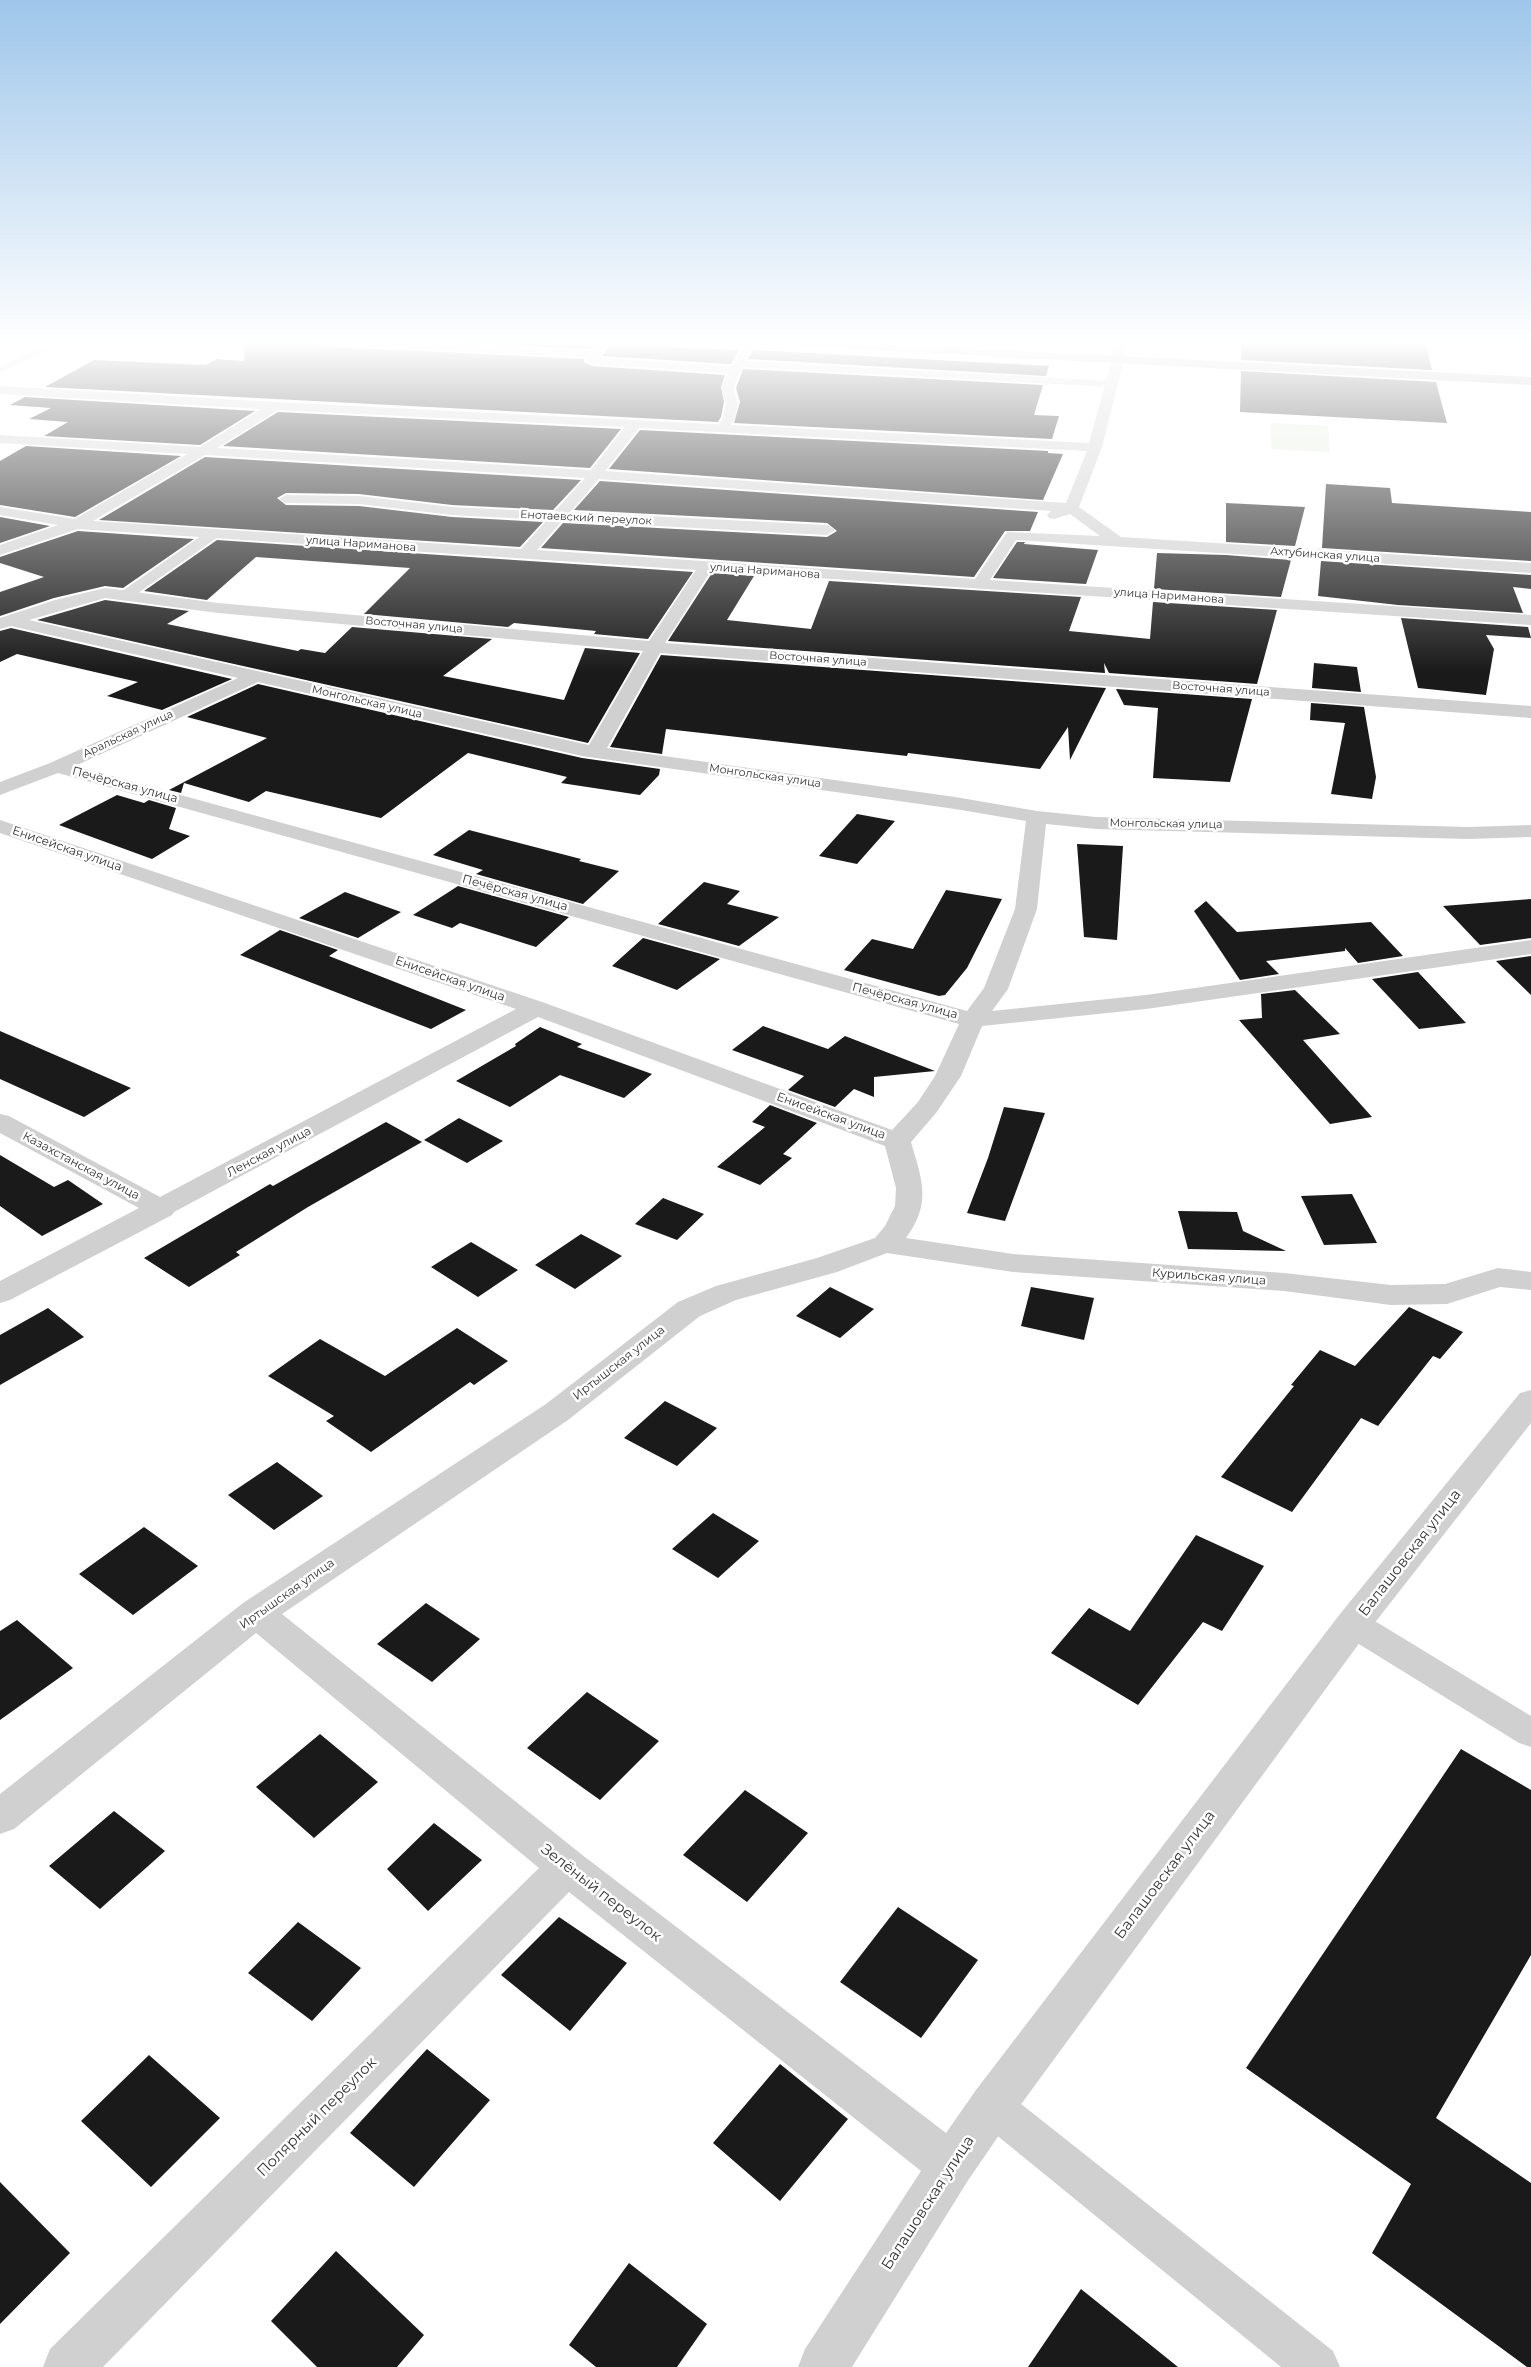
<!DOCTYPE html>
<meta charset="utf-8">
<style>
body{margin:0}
canvas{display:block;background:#fff}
</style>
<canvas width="1531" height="2367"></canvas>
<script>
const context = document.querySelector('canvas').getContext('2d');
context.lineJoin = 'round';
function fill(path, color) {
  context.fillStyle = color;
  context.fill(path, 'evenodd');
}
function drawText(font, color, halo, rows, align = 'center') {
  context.font = font + ' Montserrat,sans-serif';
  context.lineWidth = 5;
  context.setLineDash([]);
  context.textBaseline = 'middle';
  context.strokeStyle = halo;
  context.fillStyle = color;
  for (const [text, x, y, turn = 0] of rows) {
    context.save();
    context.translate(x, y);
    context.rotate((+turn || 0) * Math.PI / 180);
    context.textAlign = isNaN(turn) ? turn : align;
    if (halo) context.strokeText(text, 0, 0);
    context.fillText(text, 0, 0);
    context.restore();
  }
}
fill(new Path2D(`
 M1271 423 1328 426 1330 452 1271 449Z`), '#e6ecdf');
fill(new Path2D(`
 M245 341H311L318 346 584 359V362L592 366 725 375 721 387 724 402 721 417 718 422 45 387 94 360 206 365 216 359 244 361Z
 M411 341H537L535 343 595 346 592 349Z
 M1242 341H1393V344L1426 345 1432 370 1241 360Z
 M628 345 739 350 731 364 602 356 610 346 626 347Z
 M753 350 771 351 1049 366 1046 376 748 359Z
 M743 369 1043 385 1034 415 1059 416 1052 439 734 423 740 402 736 388Z
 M1241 371 1436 382 1447 423 1240 412Z
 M25 397 255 411 200 445 44 436 68 422 29 419 51 408 10 405Z
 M278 412 621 429 590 468 223 446Z
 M640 430 1048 451V453L1063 454 1043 500 609 469Z
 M26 446 181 456 75 517 0 505V461Z
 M205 457 581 480 553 510 452 505 359 494 286 493 277 498 286 505 359 506 452 517 543 522 520 547 99 520Z
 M600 481 1038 512 1030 531H1005L974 577 541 548 563 523 827 537 837 531 827 523 574 510Z
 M1326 484 1390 488 1392 503 1531 512V561L1322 548Z
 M1226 503 1305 507 1295 546 1226 542Z
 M0 517 50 526 0 543Z
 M78 531 194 539 123 588 105 586 54 598 0 616V592L44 577 0 563V557Z
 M217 540 693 572 648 639 594 634 596 631 514 623 508 627 364 614 410 568 256 557 207 600 144 591Z
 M1017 542H1025L1024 544 1098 550 1086 584 993 578Z
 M1157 553 1226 555 1291 560 1281 597 1154 589Z
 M1321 561 1531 575V589L1513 587 1523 613 1398 605 1318 596Z
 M712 573 754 576 727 620 811 629 829 581 1081 597 1069 631 1150 639 1153 602 1277 610 1257 684 1109 673 1104 663 1105 673 668 641Z
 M105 600 189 611 167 624 298 651 301 649 325 653 352 627 492 639 443 676 564 700 585 648 640 653 588 743 37 620Z
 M1401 618 1528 627 1531 638 1486 635 1494 649 1486 695 1418 688Z
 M11 628 232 679 162 710 107 696 138 682 17 654 0 662V631Z
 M661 655 1106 688 1070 760 1068 727 1040 769 908 753 907 756 666 729 662 754 610 747Z
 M1314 663 1357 667 1361 692 1312 688Z
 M258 684 582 758 660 769 659 775 640 795 561 783 567 777 468 753 381 818 266 791 249 802 184 783 181 793 169 790 267 738 187 717Z
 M1116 689 1252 699 1230 782 1153 778 1158 708 1124 705Z
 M1311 703 1364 707 1376 777 1372 799 1331 794 1345 723 1310 720Z
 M117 795 144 803 149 800 176 808 169 829 190 836 152 859 59 825Z
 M857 814 895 821 857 864 819 856Z
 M469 830 581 859 579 861 619 871 583 904 476 874 483 870 433 855Z
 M1077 844 1123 846 1117 940 1084 937Z
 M704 882 740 891 727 904 779 917 739 946 658 924Z
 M458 886 569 917 536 947 460 923 452 928 413 915Z
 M946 890 1002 899 967 968 945 995 939 996 844 970 872 939 913 949Z
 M345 892 401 912 358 938 299 918Z
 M1531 899V938L1480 945 1443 906Z
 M1206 901 1237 932 1371 922 1403 956 1358 963 1345 948V951L1266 961 1279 974 1240 980 1194 911Z
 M280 930 338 950 329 956 466 1010 431 1029 240 955Z
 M643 938 720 959 677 990 612 966Z
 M1531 956V995L1496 961Z
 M1418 972 1466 1023 1419 1029 1372 979Z
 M1295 990 1340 1034 1303 1040 1372 1117 1330 1124 1239 1020 1262 1018 1261 994Z
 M763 1026 828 1049 845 1036 935 1071 874 1077V1097L854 1089 835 1107 788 1090 804 1076 732 1050Z
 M540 1027 582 1044 577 1047 652 1074 624 1098 560 1075 510 1107 456 1081 516 1046 515 1044Z
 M0 1031 131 1088 84 1117 0 1079Z
 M770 1105 817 1123 783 1154 792 1158 760 1185 717 1167 765 1127 752 1122Z
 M1004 1107 1045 1113 1005 1221 967 1213 988 1158Z
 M459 1118 503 1141 467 1163 424 1140Z
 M386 1122 422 1142 308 1207 236 1252 240 1255 189 1287 144 1258 270 1184 273 1186Z
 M0 1155 54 1187 68 1180 103 1204 42 1236 0 1206Z
 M1352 1194 1377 1243 1324 1245 1301 1196Z
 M663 1198 704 1214 677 1240 635 1224Z
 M1178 1211 1237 1212 1243 1231 1286 1251 1188 1249Z
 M581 1234 622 1256 575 1289 535 1265Z
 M471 1242 518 1270 478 1297 431 1267Z
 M830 1287 874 1309 840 1338 796 1316Z
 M1031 1287 1094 1298 1084 1340 1021 1326Z
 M1409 1307 1463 1332 1440 1359 1433 1356 1378 1426 1361 1418 1292 1512 1221 1477 1294 1386 1291 1385 1320 1350 1355 1366Z
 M48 1308 84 1337 0 1385V1335Z
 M457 1328 508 1361 474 1385 470 1382 371 1452 326 1421 334 1416 268 1376 320 1339 385 1376Z
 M665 1401 717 1428 677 1466 624 1438Z
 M277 1462 323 1496 274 1530 228 1495Z
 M713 1513 759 1541 718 1578 672 1549Z
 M144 1527 198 1566 133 1615 79 1574Z
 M1196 1535 1264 1566 1222 1631 1203 1622 1138 1705 1051 1653 1089 1608 1130 1631Z
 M426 1603 480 1639 432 1682 377 1644Z
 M17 1620 73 1668 0 1720V1631Z
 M587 1692 659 1741 600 1800 527 1748Z
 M320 1734 378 1782 314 1838 256 1787Z
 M1461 1749 1531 1790V1955L1436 2118 1531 2183V2367H1527L1372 2253 1411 2184 1246 2068Z
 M745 1790 808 1833 747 1902 683 1855Z
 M114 1811 165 1851 100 1909 49 1866Z
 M434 1823 482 1860 428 1911 387 1869Z
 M898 1907 978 1960 921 2038 840 1982Z
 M559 1917 627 1963 570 2031 501 1975Z
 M298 1922 361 1968 312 2021 248 1973Z
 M427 2049 490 2100 414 2187 350 2133Z
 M149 2055 220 2118 151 2187 81 2121Z
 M780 2064 848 2119 780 2201 713 2143Z
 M0 2182 70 2253 0 2324Z
 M336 2251 424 2335 397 2367H317L271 2321Z
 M629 2263 707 2324 677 2367H596L569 2345Z
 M1081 2289 1178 2367H1028Z`), '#1a1a1a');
fill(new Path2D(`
 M55 341H68L0 373V366Z
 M313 341H373L593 351 601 341H612L598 358 732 366 746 341H756L745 361 1112 381 1118 384 1112 387 742 367C738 380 729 387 738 402L735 418 727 430 723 431 717 427 723 418 726 402C720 391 722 383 728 373L592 364 585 360 587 357 350 346 318 344Z
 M1461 341H1531V347L1466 344Z
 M213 530 218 531 220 534 218 537 131 598H121L119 595 121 592 208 531Z
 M1353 1611 1365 1615 1531 1716V1747L1519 1743 1341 1633 1337 1624 1341 1615Z
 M992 2086 1006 2092 1333 2351 1340 2367H1281L978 2120 972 2106 978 2092Z`), '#d0d0d0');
fill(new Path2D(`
 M1118 355 1124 359 1102 447 1079 507 1121 537 1531 563V573L1016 540 990 580 1531 615V625L711 571 665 643 1531 706V718L660 653 607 748 955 797 1037 811 1096 817 1468 827 1531 825V837L1468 839 1096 829 1046 824 1037 909 1008 989 992 1011 1146 995 1531 940V954L1146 1009 982 1026 961 1076 936 1113 911 1142C922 1180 932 1203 906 1238L1013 1254 1284 1273 1391 1285 1445 1284 1498 1268 1531 1272V1290L1500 1287 1447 1304 1391 1305 1284 1291 1013 1272 887 1253 837 1272 736 1300 700 1316 568 1420 282 1614 581 1854 946 2133 976 2090 1340 1614 1520 1393 1531 1390V1423L1366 1634 1008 2122 967 2182 852 2367H798L805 2349 921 2171 569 1892 103 2367H43L50 2349 539 1868 256 1633 14 1829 0 1834V1794L243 1603 546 1404 678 1302 716 1286 817 1258 875 1238 885 1226 895 1206 896 1188 885 1146 538 1017 174 1212 172 1215 10 1300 0 1303V1281L139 1208 0 1133V1114L9 1116 160 1197 516 1009 0 833V820L545 1003 892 1130 918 1102 935 1076 959 1024 58 773 0 795V782L50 763 238 678 11 626 0 629V618L55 600 105 588 218 603 649 641 696 570 78 529 0 555V545L58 525 0 515V507L75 519 187 454 0 443V435L200 447 261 409 0 394V386L275 402 1089 443 1112 359ZM278 410 625 427 591 470 217 448ZM639 428 1087 451 1066 503 605 471ZM205 455 585 478 554 512 452 507 359 496 286 495 279 499 286 503 359 504 452 515 547 520 521 549 93 521ZM599 479 1051 511 1047 515 1049 518 1054 519 1070 514 1100 536 1007 532 975 579 537 550 562 521 827 535 835 530 827 525 570 512ZM105 598 218 613 643 651 589 745 29 620ZM258 682 582 756 955 809 1026 821 1015 909 984 988 967 1011 75 766Z`), '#d0d0d0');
fill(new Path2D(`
 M1114 341H1126L1122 362 1118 363 1112 359Z`), '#bdbdbd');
fill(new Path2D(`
 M754 341H824L1531 377V385L760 344Z`), '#ababab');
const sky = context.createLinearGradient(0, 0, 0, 672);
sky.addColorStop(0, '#9ec6ea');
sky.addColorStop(0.51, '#fff');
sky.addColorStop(1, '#ffffff00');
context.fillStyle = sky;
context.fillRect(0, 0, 1531, 672);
drawText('11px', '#333', '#fff', [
 ["Енотаевский переулок",586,518,3],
 ["улица Нариманова",361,544,4],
 ["Ахтубинская улица",1325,555,4],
 ["улица Нариманова",765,571,4],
 ["улица Нариманова",1169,596,4],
 ["Восточная улица",414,625,5],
 ["Восточная улица",818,659,4],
 ["Восточная улица",1221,689,4],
 ["Монгольская улица",367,702,13],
 ["Аральская улица",128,734,-25],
 ["Монгольская улица",765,776,8],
 ["Монгольская улица",1166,824,1]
]);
drawText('12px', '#333', '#fff', [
 ["Печёрская улица",125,785,15],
 ["Енисейская улица",67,849,19],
 ["Печёрская улица",515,893,15],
 ["Енисейская улица",450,979,19],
 ["Печёрская улица",905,1001,15],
 ["Енисейская улица",831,1116,20],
 ["Ленская улица",269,1152,-28],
 ["Казахстанская улица",81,1166,28],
 ["Курильская улица",1209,1277,4],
 ["Иртышская улица",619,1363,-38],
 ["Иртышская улица",287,1594,-35]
]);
drawText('15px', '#333', '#fff', [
 ["Балашовская улица",1410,1553,-52],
 ["Балашовская улица",1165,1875,-53],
 ["Зелёный переулок",601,1893,38],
 ["Полярный переулок",317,2117,-45],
 ["Балашовская улица",928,2203,-57]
]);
</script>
